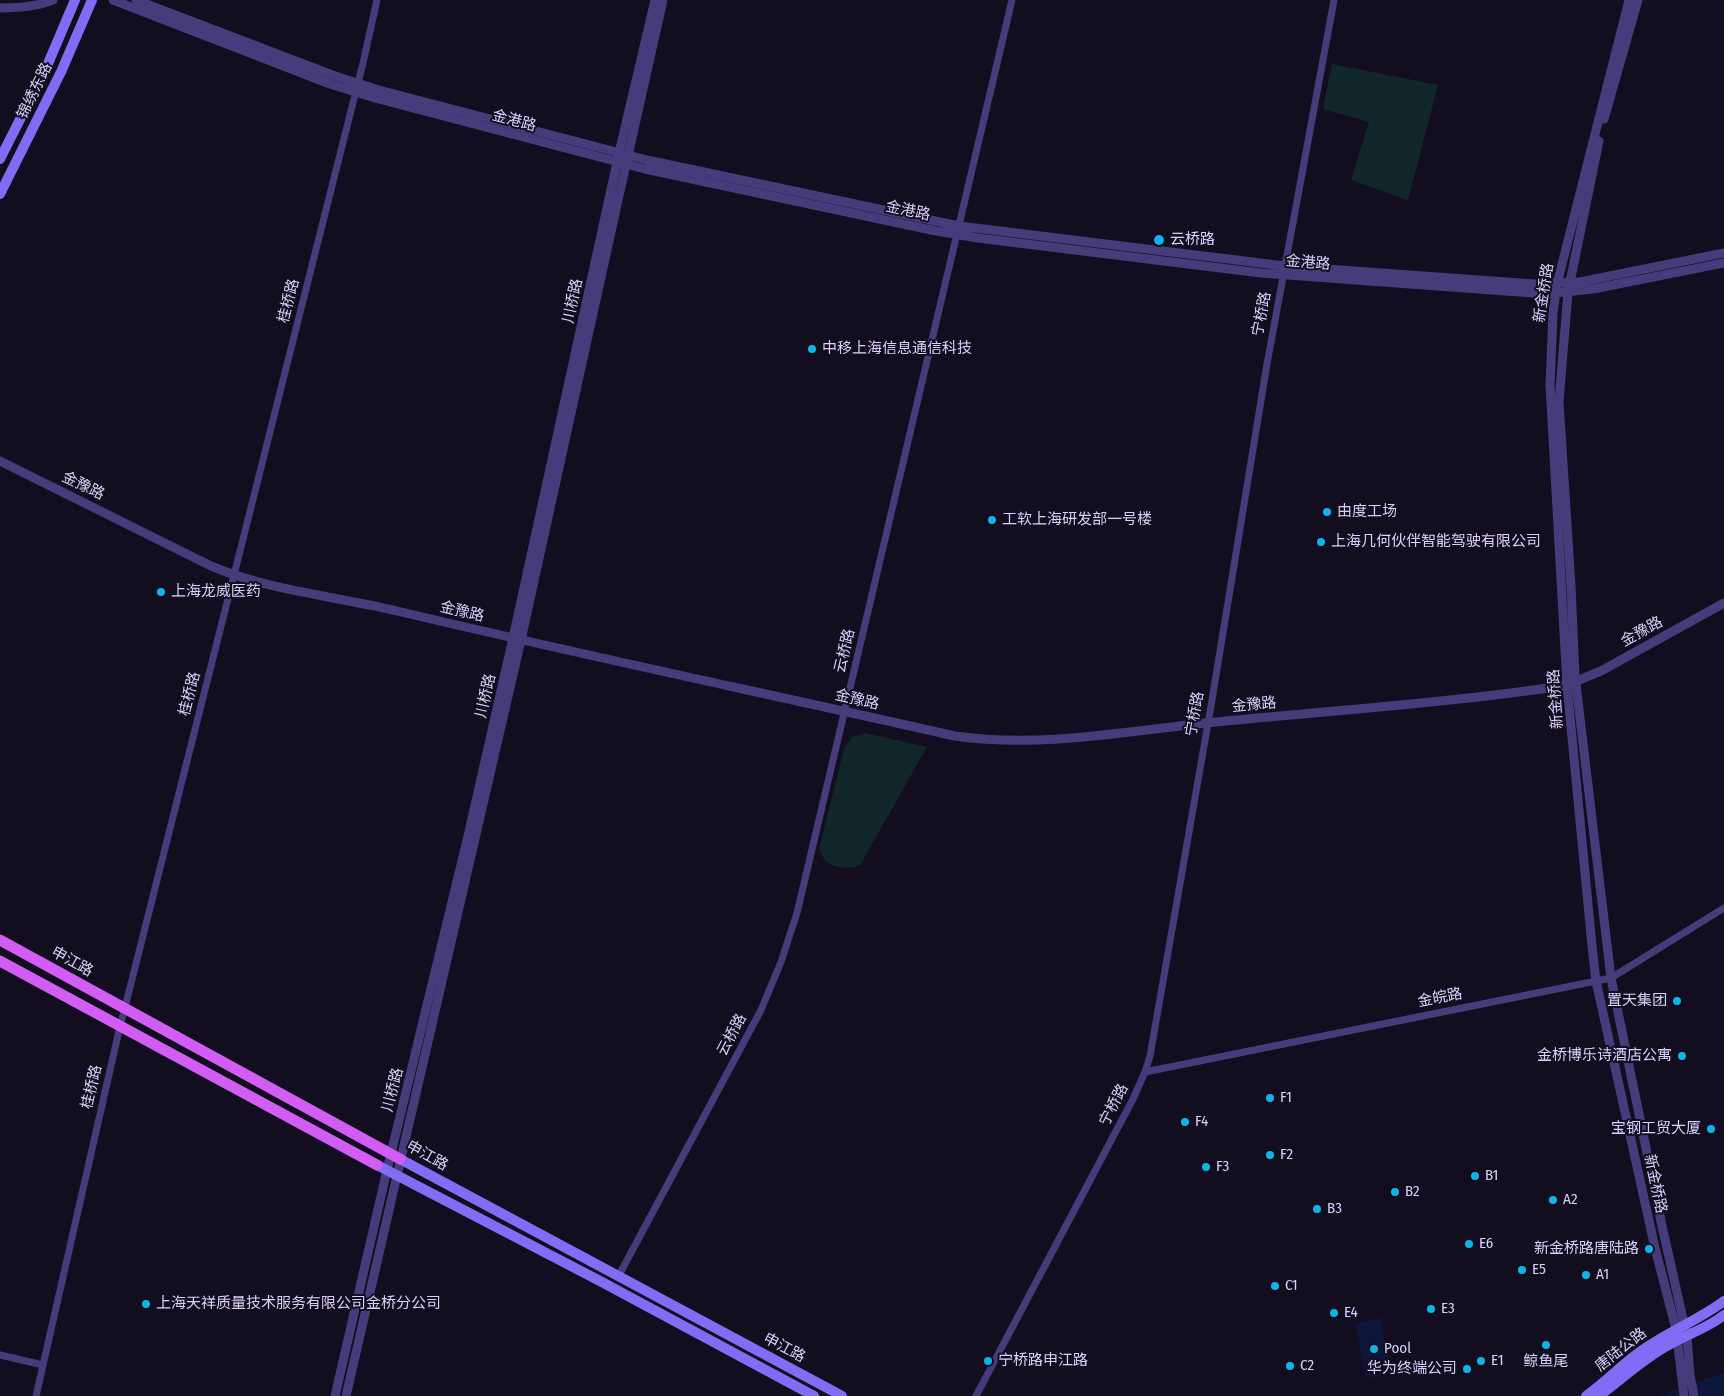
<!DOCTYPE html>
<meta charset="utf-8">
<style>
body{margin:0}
canvas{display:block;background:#130e1f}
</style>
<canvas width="1724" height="1396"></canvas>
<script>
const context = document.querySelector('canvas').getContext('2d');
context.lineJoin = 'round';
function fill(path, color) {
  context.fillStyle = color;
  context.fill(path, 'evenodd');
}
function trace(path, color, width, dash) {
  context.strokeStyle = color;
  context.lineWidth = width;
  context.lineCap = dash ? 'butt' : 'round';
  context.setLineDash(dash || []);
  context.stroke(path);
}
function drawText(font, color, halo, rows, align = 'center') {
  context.font = font + ' "Fira Sans Condensed","Noto Sans SC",sans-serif';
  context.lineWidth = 4;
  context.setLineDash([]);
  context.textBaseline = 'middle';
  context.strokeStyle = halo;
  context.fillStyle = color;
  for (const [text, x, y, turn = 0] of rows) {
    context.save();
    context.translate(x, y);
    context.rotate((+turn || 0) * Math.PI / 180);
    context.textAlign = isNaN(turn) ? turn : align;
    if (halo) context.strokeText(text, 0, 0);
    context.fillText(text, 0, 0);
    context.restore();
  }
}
fill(new Path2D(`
 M1332 64 1438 85 1408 200 1351 180 1369 122 1323 109Z
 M865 733 927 747 860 865C850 869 834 869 825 860 823 858 821 852 819 849L844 749 852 737Z`), '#112628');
fill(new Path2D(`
 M1380 1318 1392 1373 1366 1378 1355 1324Z
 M1724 1373V1396H1657Z`), '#0c163a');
trace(new Path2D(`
 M1145 1072 1611 978 1724 908
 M618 1277 761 1010 781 962 797 913 1012 0
 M0 1355 43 1365
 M36 1396 118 1035 363 63 377 0
 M976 1396 1133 1099 1145 1072 1150 1056 1211 706 1267 364 1334 0`), '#473c7b', 7);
trace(new Path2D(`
 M113 0 330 84 375 98 645 169 936 231 978 238 1261 273 1533 293H1555L1593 289 1724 263
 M136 0 335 76 379 90 647 160 959 226 1285 266 1534 284 1580 282 1724 253
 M1629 0 1557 284 1553 313 1550 385 1567 685 1592 946 1596 981 1655 1248 1676 1329 1684 1396
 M0 8C17 8 37 7 53 0
 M1604 119 1638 0
 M1599 141 1568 292 1559 402 1571 586 1575 676 1611 978 1662 1226 1687 1337 1690 1375 1694 1396
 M0 461 211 566C270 591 335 596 397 611 582 655 769 694 955 736 1038 748 1123 732 1206 723 1323 711 1439 704 1555 687L1567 685 1601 671 1724 603
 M335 1396 387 1170 468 836 513 638 619 153 655 0
 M346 1396 521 640 616 209 663 0`), '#473c7b', 9);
trace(new Path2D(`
 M0 159 47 66 75 0
 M0 194 61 72 92 0
 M400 1159 842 1396
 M377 1165 600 1281 814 1396
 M1586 1396C1607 1381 1625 1361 1647 1347 1672 1330 1700 1319 1724 1301
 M1599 1396C1622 1379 1642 1360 1667 1346 1686 1334 1707 1329 1724 1315`), '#826cf6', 10);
trace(new Path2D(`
 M0 940 400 1159
 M0 961 377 1165`), '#d15df5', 11);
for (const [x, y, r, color] of [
 [1159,240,6,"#0eb4e8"],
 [812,349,5,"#0eb4e8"],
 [1327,512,5,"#0eb4e8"],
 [992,520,5,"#0eb4e8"],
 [1321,542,5,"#0eb4e8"],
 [161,592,5,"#0eb4e8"],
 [1677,1001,5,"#0eb4e8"],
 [1682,1056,5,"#0eb4e8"],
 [1270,1098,5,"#0eb4e8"],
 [1185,1122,5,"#0eb4e8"],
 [1711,1129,5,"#0eb4e8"],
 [1270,1155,5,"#0eb4e8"],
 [1206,1167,5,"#0eb4e8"],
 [1475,1176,5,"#0eb4e8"],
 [1395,1192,5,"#0eb4e8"],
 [1553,1200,5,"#0eb4e8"],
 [1317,1209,5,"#0eb4e8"],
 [1469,1244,5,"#0eb4e8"],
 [1649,1249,5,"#0eb4e8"],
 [1522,1270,5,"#0eb4e8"],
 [1586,1275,5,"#0eb4e8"],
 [1275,1286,5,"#0eb4e8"],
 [146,1304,5,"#0eb4e8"],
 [1431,1309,5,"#0eb4e8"],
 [1334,1313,5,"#0eb4e8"],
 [1546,1345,5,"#0eb4e8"],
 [1374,1349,5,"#0eb4e8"],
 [988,1361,5,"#0eb4e8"],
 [1481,1361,5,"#0eb4e8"],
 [1290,1366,5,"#0eb4e8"],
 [1467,1369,5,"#0eb4e8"]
]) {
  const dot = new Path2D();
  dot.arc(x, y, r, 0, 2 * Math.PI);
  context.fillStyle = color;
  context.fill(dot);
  trace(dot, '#130e1f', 2);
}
drawText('15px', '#dacffc', '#130e1f', [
 ["锦绣东路",35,91,-64],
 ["金港路",514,121,15],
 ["金港路",908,211,12],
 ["金港路",1308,263,5],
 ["新金桥路",1544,293,-81],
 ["桂桥路",289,301,-76],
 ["川桥路",573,301,-78],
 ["宁桥路",1262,314,-79],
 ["金豫路",83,486,26],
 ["金豫路",462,612,13],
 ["金豫路",1642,632,-29],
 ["云桥路",845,651,-77],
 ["桂桥路",190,694,-76],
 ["川桥路",486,696,-77],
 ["新金桥路",1556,699,-94],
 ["金豫路",857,700,13],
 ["金豫路",1254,705,-5],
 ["宁桥路",1195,714,-80],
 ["申江路",72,962,29],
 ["金皖路",1440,998,-11],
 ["云桥路",732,1035,-62],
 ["桂桥路",92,1087,-77],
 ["川桥路",393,1090,-76],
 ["宁桥路",1114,1105,-63],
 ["申江路",427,1156,29],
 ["新金桥路",1655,1184,78],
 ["申江路",784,1348,28],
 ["唐陆公路",1621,1350,-38]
]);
drawText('15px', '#dacffc', '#130e1f', [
 ["云桥路",1170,240],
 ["中移上海信息通信科技",822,349],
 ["由度工场",1337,512],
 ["工软上海研发部一号楼",1002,520],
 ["上海几何伙伴智能驾驶有限公司",1331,542],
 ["上海龙威医药",171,592],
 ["置天集团",1667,1001,"right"],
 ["金桥博乐诗酒店公寓",1672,1056,"right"],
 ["F1",1280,1098],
 ["F4",1195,1122],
 ["宝钢工贸大厦",1701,1129,"right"],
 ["F2",1280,1155],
 ["F3",1216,1167],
 ["B1",1485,1176],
 ["B2",1405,1192],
 ["A2",1563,1200],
 ["B3",1327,1209],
 ["E6",1479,1244],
 ["新金桥路唐陆路",1639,1249,"right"],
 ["E5",1532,1270],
 ["A1",1596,1275],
 ["C1",1285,1286],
 ["上海天祥质量技术服务有限公司金桥分公司",156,1304],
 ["E3",1441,1309],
 ["E4",1344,1313],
 ["Pool",1384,1349],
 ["宁桥路申江路",998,1361],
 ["E1",1491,1361],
 ["鲸鱼尾",1546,1362,"center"],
 ["C2",1300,1366],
 ["华为终端公司",1457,1369,"right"]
], 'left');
</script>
